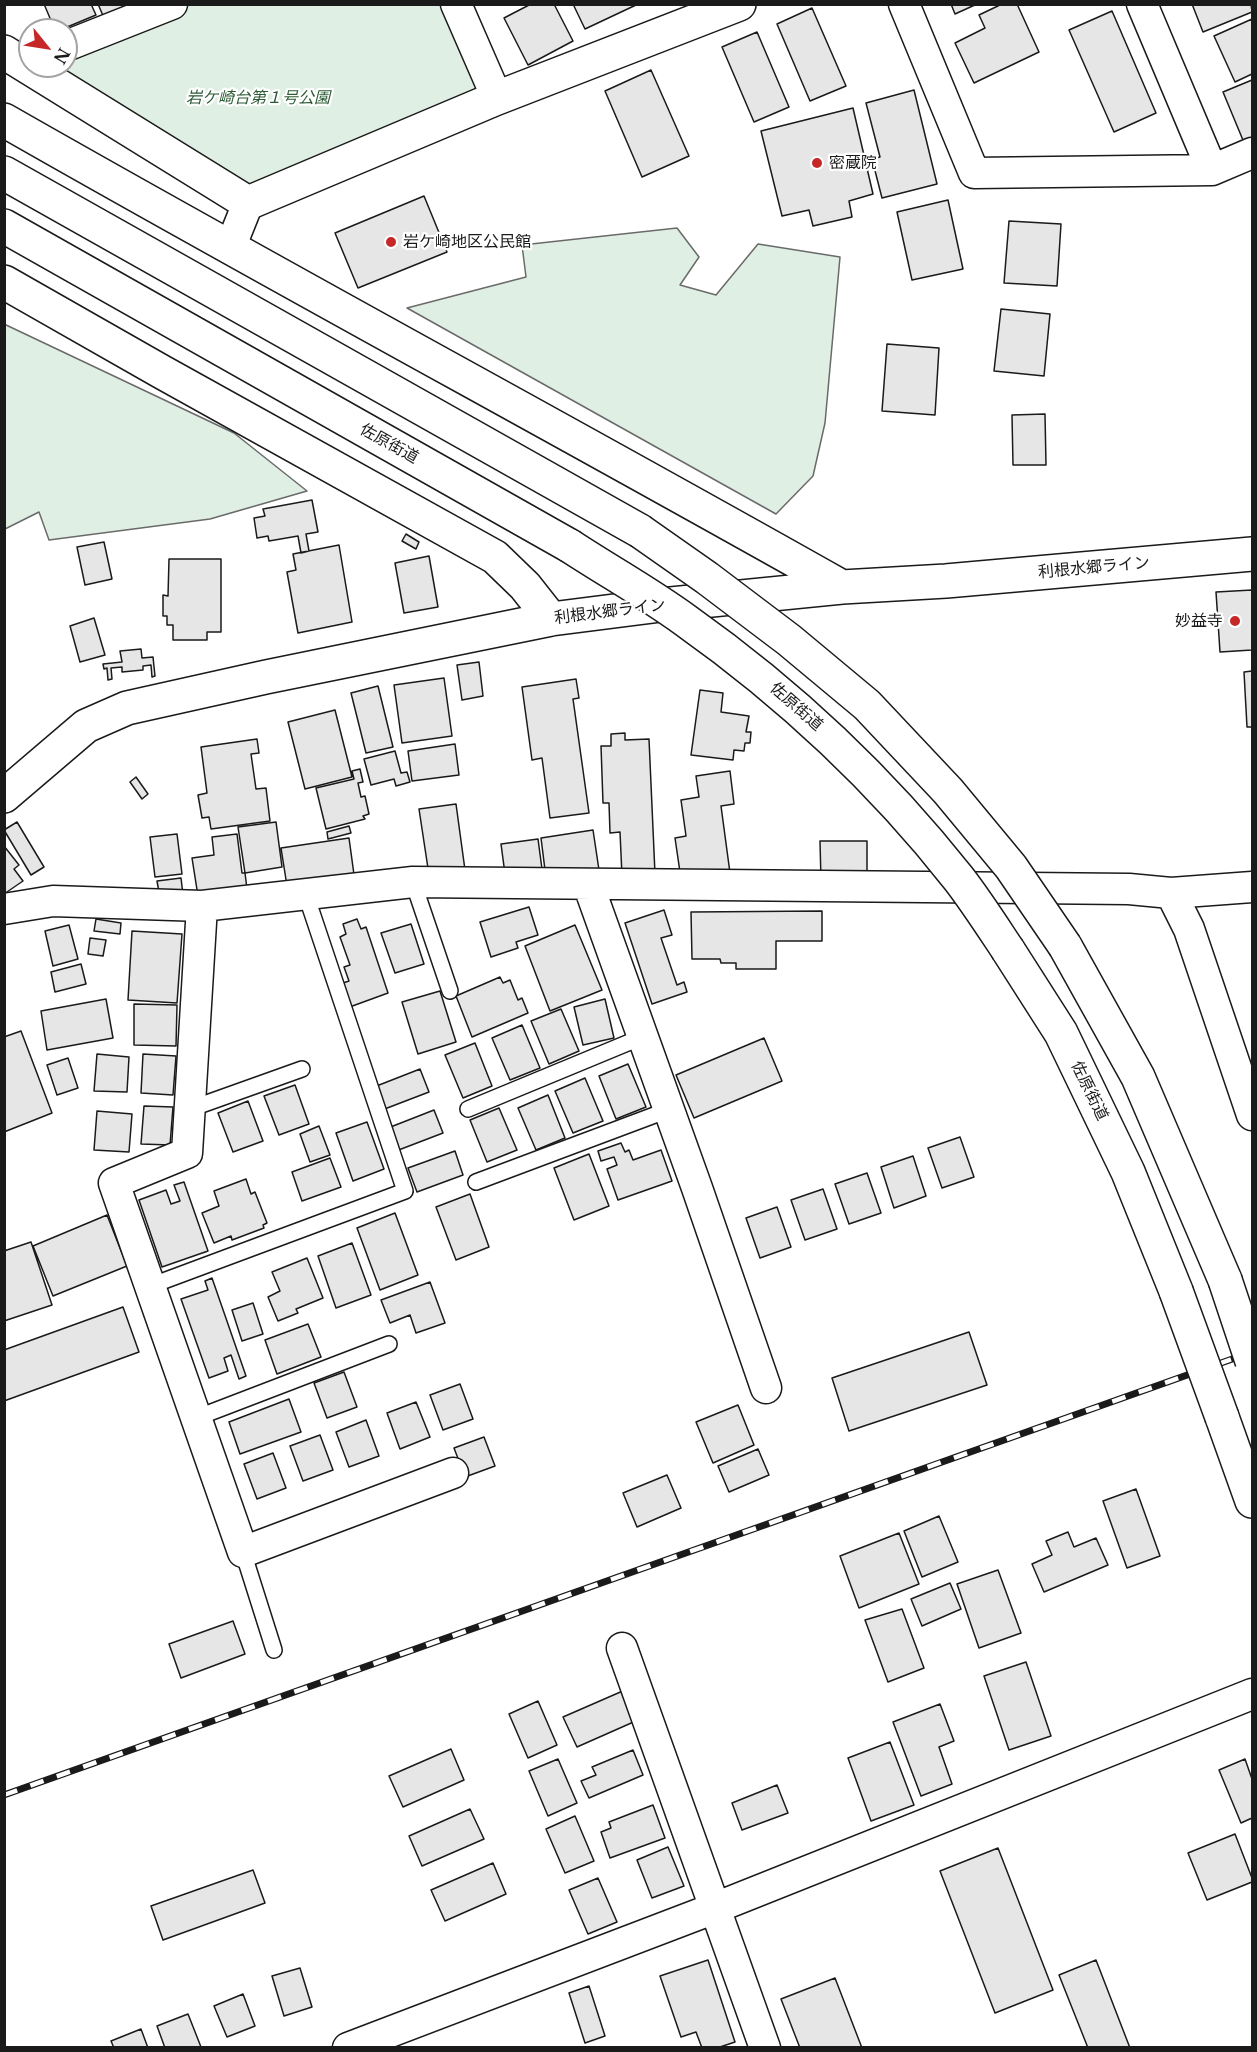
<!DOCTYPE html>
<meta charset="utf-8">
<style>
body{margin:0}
#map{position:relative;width:1257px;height:2052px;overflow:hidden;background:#fff;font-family:"Libre Baskerville",serif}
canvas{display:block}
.frame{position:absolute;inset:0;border:6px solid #1a1a1a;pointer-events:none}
.north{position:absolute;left:18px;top:18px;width:60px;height:60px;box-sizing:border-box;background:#fff;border:2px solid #a3a3a3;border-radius:50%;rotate:120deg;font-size:16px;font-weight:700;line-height:24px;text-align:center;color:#1a1a1a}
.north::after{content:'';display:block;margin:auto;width:21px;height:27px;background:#c62828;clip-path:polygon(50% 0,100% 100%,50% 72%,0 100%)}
</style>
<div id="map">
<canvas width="1257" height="2052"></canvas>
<div class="frame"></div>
<div class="north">N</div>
</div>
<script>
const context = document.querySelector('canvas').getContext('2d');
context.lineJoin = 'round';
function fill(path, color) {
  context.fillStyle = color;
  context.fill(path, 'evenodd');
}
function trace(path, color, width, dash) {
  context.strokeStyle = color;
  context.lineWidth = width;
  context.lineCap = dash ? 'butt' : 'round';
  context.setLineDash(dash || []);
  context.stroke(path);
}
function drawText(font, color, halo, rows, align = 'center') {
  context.font = font + ' "Libre Baskerville","Noto Sans JP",serif';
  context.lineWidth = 4.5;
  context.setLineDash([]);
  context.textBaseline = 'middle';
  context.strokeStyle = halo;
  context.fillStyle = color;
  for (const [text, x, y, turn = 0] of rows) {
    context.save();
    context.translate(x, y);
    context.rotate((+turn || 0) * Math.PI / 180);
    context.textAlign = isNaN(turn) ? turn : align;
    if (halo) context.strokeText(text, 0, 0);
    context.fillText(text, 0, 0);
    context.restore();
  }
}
const green = new Path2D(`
 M172 5H456L497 98 248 203 30 66H66V46Z
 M677 228 699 257 680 285 716 295 758 244 840 257 825 423 813 476 776 514 407 308 526 277 522 245Z
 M4 324 234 433 307 491 210 519 49 540 39 512 5 529Z`);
fill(green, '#e0efe3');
trace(green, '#6a6a6a', 1.5);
const building = new Path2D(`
 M44 4H91L96 15 60 30H55Z
 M98 4H134L104 18Z
 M531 4H554L573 41 528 65 504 18Z
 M573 4H635L636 5 585 29Z
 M951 4H977L955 14Z
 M1002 4H1017L1039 52 974 83 955 43 985 28 979 15Z
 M1192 4H1251L1252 12 1203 32Z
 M812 8 846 86 810 101 777 24Z
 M1112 11 1156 113 1114 132 1069 30Z
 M1252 19V74L1235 82 1214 36Z
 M757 32 789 107 754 122 722 47Z
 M651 70 689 156 642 177 605 91Z
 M1252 80V142L1245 145 1223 92Z
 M914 90 937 184 882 198 872 159 880 157 866 103Z
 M853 108 873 194 849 201 852 217 813 226 809 210 782 216 761 131Z
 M424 196 447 252 358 288 335 233Z
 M948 200 963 269 912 280 897 212Z
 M1009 221 1061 224 1057 286 1004 283Z
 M1001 309 1050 314 1044 376 994 371Z
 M887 344 939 348 935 415 882 411Z
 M1045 414 1046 465H1013L1012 415Z
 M312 500 318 532 306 534 309 551 301 553 298 536 269 541 268 536 257 538 254 518 265 516 263 509Z
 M406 534 419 542 416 549 402 541Z
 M104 542 112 579 85 585 77 547Z
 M339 545 352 622 298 633 287 572 296 570 293 554Z
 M429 556 438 607 404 613 395 563Z
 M169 559H221V632H207V640H173V625H167V616H163V595L168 596Z
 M1252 590V650L1220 652 1216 592Z
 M94 618 105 655 80 662 70 626Z
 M141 649 142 658 153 657 155 676 152 677 151 665 143 666V670L122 672V667L111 668 112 679 108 680 107 668 104 669 103 664 122 662 120 651Z
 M479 662 483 696 462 700 457 665Z
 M1252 671V727H1247L1244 672Z
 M444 678 452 736 402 743 394 685Z
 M576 679 579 698 573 699 589 813 550 818 542 758 532 760 522 687Z
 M378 686 393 747 366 753 351 693Z
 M700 690 723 693 721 712 749 716 746 732H751L750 743H745L744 751 734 750 733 760 691 755Z
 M335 710 352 777 305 789 288 722Z
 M625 733V740L649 739 655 874 622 876 620 832 610 833 609 803H603L601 746H611V734Z
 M257 739 259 753 251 754 256 789 266 788 270 821 211 829 209 817 202 818 198 795 207 793 201 747Z
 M455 744 459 775 412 781 408 751Z
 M395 751 401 773 407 772 410 782 396 786 394 779 371 785 364 759Z
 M360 769 363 782 358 783 361 797 365 796 369 814 363 816 365 819 326 829 316 788 354 779 352 771Z
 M730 771 734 804 721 806 730 873 681 879 675 838 686 836 681 800 699 797 696 776Z
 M136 777 148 794 142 799 130 782Z
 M456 804 465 870 429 875 419 809Z
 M17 822 44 867 31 875 4 830Z
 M276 822 282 867 245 873 238 827Z
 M349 826 351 833 328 839 327 832Z
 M593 830 599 870 546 878 541 838Z
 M177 834 182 874 155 877 150 837Z
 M237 834 242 873H245L247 889 198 896 192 858 214 855 212 837Z
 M349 838 355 882 287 886 281 848Z
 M538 839 542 869 505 874 501 844Z
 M820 841H867V880L821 881Z
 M4 846 19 865 14 869 23 881 4 894Z
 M181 878 183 895 160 898 157 881Z
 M529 907 538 935 516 942 518 948 491 957 480 922Z
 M664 910 672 935 661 938 677 985 684 982 687 992 652 1004 625 923Z
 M822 911V941H776V969H736V963H721L720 959H692L691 912Z
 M96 919 121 923 120 934 94 931Z
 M357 919 361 929 366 927 388 993 347 1008 340 984 349 981 344 967 350 965 340 937 346 934 343 924Z
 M411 924 424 964 395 973 381 933Z
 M69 925 78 959 53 966 45 931Z
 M575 925 602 990 550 1011 525 946Z
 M132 931 182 934 177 1003 128 1000Z
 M90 938 106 940 103 956 88 954Z
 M81 964 86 984 55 992 51 972Z
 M500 977 503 983 510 980 518 1000 522 998 528 1013 472 1037 456 996Z
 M440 991 456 1042 418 1054 402 1002Z
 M106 999 113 1038 47 1050 41 1011Z
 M605 999 614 1038 583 1045 574 1007Z
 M134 1004 177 1005 176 1046 134 1045Z
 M561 1009 579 1051 549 1064 531 1021Z
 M522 1025 540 1068 510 1080 492 1038Z
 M21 1031 52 1113 4 1132V1037Z
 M764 1038 782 1081 694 1118 676 1075Z
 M475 1043 492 1086 463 1098 445 1055Z
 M97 1054 129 1057 127 1092 94 1091Z
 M143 1054 176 1056 173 1095 141 1093Z
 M68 1058 78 1088 57 1095 47 1065Z
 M628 1064 646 1107 616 1119 599 1076Z
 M420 1069 429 1092 382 1110 374 1087Z
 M585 1078 603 1121 573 1133 555 1091Z
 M295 1085 309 1124 279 1135 264 1096Z
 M548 1095 565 1138 536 1150 518 1108Z
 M248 1101 263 1141 233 1152 218 1113Z
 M144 1106 173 1107 170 1145 141 1144Z
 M499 1108 517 1150 487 1162 470 1120Z
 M434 1110 443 1133 396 1151 388 1128Z
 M97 1111 132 1114 129 1152 94 1150Z
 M367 1122 384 1169 353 1181 336 1133Z
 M319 1126 330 1155 310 1162 300 1134Z
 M960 1137 974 1177 942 1188 928 1148Z
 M621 1143 625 1152 629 1150 633 1160 661 1150 672 1181 618 1200 607 1169 617 1165 614 1157 601 1161 598 1151Z
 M455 1151 463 1175 417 1192 408 1168Z
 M589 1154 609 1206 574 1220 554 1168Z
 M913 1156 926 1196 894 1208 881 1167Z
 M330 1158 341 1187 302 1201 292 1172Z
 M867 1173 881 1213 849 1224 835 1184Z
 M246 1179 251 1194 255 1192 267 1223 263 1225 264 1228 232 1240 231 1236 214 1243 202 1213 219 1206 214 1191Z
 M184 1182 208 1251 162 1267 139 1200 166 1190 171 1204 180 1201 174 1185Z
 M823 1189 837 1229 805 1240 791 1200Z
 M470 1194 489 1247 456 1260 436 1207Z
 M777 1207 791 1247 760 1258 746 1218Z
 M395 1213 418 1275 380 1290 357 1228Z
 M107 1215 127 1266 53 1296 33 1246Z
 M31 1242 52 1305 4 1321V1251Z
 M352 1243 371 1295 336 1308 318 1256Z
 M307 1258 323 1298 296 1309 298 1313 278 1321 268 1297 280 1291 272 1272Z
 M212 1278 246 1376 239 1379 231 1355 224 1358 228 1371 209 1378 181 1299 208 1290 205 1281Z
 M430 1282 445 1323 416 1333 410 1315 390 1323 381 1300Z
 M253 1303 263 1334 242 1341 232 1310Z
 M123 1307 139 1352 4 1401V1350Z
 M308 1324 321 1357 277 1374 265 1340Z
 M969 1332 987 1385 849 1431 832 1378Z
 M344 1372 357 1407 327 1418 314 1383Z
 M460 1384 473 1419 443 1430 430 1395Z
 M289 1399 301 1432 240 1454 229 1422Z
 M416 1402 430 1437 400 1449 387 1413Z
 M738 1405 754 1445 713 1463 696 1422Z
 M366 1420 379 1456 349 1467 336 1432Z
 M320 1435 333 1470 303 1481 290 1446Z
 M484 1437 495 1466 465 1477 454 1448Z
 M758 1449 769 1475 729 1492 718 1466Z
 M273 1453 286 1488 257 1499 244 1464Z
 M667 1475 681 1508 637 1527 623 1493Z
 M1136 1489 1160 1556 1127 1568 1103 1501Z
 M939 1516 958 1562 922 1577 904 1531Z
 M1068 1532 1074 1547 1096 1538 1108 1565 1044 1592 1032 1564 1052 1555 1046 1541Z
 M899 1533 919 1584 859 1608 840 1556Z
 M998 1570 1021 1633 979 1648 957 1584Z
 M950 1583 961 1609 922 1626 911 1599Z
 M902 1609 924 1668 888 1682 865 1620Z
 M233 1621 245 1654 181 1678 169 1644Z
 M1026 1662 1051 1736 1009 1750 984 1676Z
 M625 1690 638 1720 577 1747 563 1717Z
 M538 1701 557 1745 528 1758 509 1714Z
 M940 1704 954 1741 939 1747 952 1784 921 1796 893 1722Z
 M890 1742 914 1805 871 1821 848 1758Z
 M451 1749 464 1780 403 1807 389 1776Z
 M633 1750 643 1775 589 1798 581 1781 596 1775 592 1767Z
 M558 1759 577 1803 548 1816 529 1771Z
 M1245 1759 1252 1779V1818L1241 1823 1219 1770Z
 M777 1785 788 1813 742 1830 732 1803Z
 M653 1805 665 1838 610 1858 601 1832 611 1828 609 1822Z
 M470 1809 484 1839 422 1866 409 1836Z
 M575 1816 594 1861 565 1873 546 1829Z
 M1235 1834 1252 1878V1882L1207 1900 1188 1853Z
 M668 1847 684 1886 652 1898 637 1860Z
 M998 1848 1053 1990 995 2013 940 1871Z
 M493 1863 506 1894 445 1921 431 1890Z
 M253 1870 265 1903 163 1940 151 1906Z
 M598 1878 617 1922 588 1934 569 1890Z
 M708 1960 735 2042 717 2048H702L696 2032 681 2037 660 1976Z
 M1096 1960 1130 2048H1088L1059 1975Z
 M300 1968 312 2007 284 2016 272 1976Z
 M835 1978 862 2048H800L781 1999Z
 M589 1986 605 2036 585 2043 569 1993Z
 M243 1994 255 2026 227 2037 214 2006Z
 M188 2014 201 2047 165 2048 157 2026Z
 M141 2029 148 2048H114L111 2041Z`);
fill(building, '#e6e6e6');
trace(building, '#1a1a1a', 1.5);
const lane = new Path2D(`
 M413 882 450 991
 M190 1109 302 1069
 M468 1109 642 1037
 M476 1182 668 1110
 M150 1286 405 1191 306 895
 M196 1418 389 1344
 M243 1552 274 1650`);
const street = new Path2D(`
 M456 4 497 98
 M904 4 974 173 1212 170 1252 153
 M1142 4 1212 170
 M66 46 172 4
 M230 248 248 203
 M588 884 697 1188 766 1388
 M1171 893 1252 887
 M202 906 187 1153 114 1183 243 1552 453 1473
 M4 909 53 901 202 906 413 882 1129 889 1171 893 1189 929 1252 1115
 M622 1648 765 2048
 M348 2048 715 1908 1252 1694`);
const secondary = new Path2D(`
 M4 52 248 203 497 98 739 4`);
const highway = new Path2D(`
 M4 120C282 279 564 430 842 587
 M4 173 640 531
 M4 226 570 546
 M4 282 162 372 495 557 525 586 551 619
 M4 796 86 726 127 708 266 677 551 619 661 605 842 587 946 581 1252 554
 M1065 946 1138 1077 1225 1280
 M1008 950 1061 1033 1128 1172 1176 1291
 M1222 1417 1252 1501`);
trace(lane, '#1a1a1a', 18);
trace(street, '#1a1a1a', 33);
trace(secondary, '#1a1a1a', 36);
trace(highway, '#1a1a1a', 36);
trace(lane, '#fff', 15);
trace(street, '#fff', 30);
trace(secondary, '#fff', 33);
trace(highway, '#fff', 33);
const rail = new Path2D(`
 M4 1795 1252 1352`);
trace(rail, '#1a1a1a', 7);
trace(rail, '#fff', 4.5, [14]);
const highwayBridge = new Path2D(`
 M640 531 707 578 789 640 867 705 948 791 1011 867 1065 946
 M570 546C608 571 648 593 685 620 788 693 881 780 959 879 976 901 992 926 1008 950
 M1225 1280 1252 1361
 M1176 1291 1222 1417`);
trace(highwayBridge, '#1a1a1a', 36, []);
trace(highwayBridge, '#fff', 33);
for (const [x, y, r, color] of [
 [817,163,6,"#c62828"],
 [391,242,6,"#c62828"],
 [1235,621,6,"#c62828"]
]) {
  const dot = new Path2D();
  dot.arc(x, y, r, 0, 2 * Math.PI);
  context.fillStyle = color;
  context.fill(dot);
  trace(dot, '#fff', 2);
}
drawText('italic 16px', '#2b5a34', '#fff', [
 ["岩ケ崎台第１号公園",258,98]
]);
drawText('16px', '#1a1a1a', '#fff', [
 ["密蔵院",829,163],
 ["岩ケ崎地区公民館",403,242],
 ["妙益寺",1223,621,"right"]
], 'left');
drawText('16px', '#1a1a1a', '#fff', [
 ["佐原街道",389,444,29],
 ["利根水郷ライン",1094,568,-5],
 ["利根水郷ライン",610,612,-7],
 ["佐原街道",796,707,41],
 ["佐原街道",1089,1091,64]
]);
</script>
